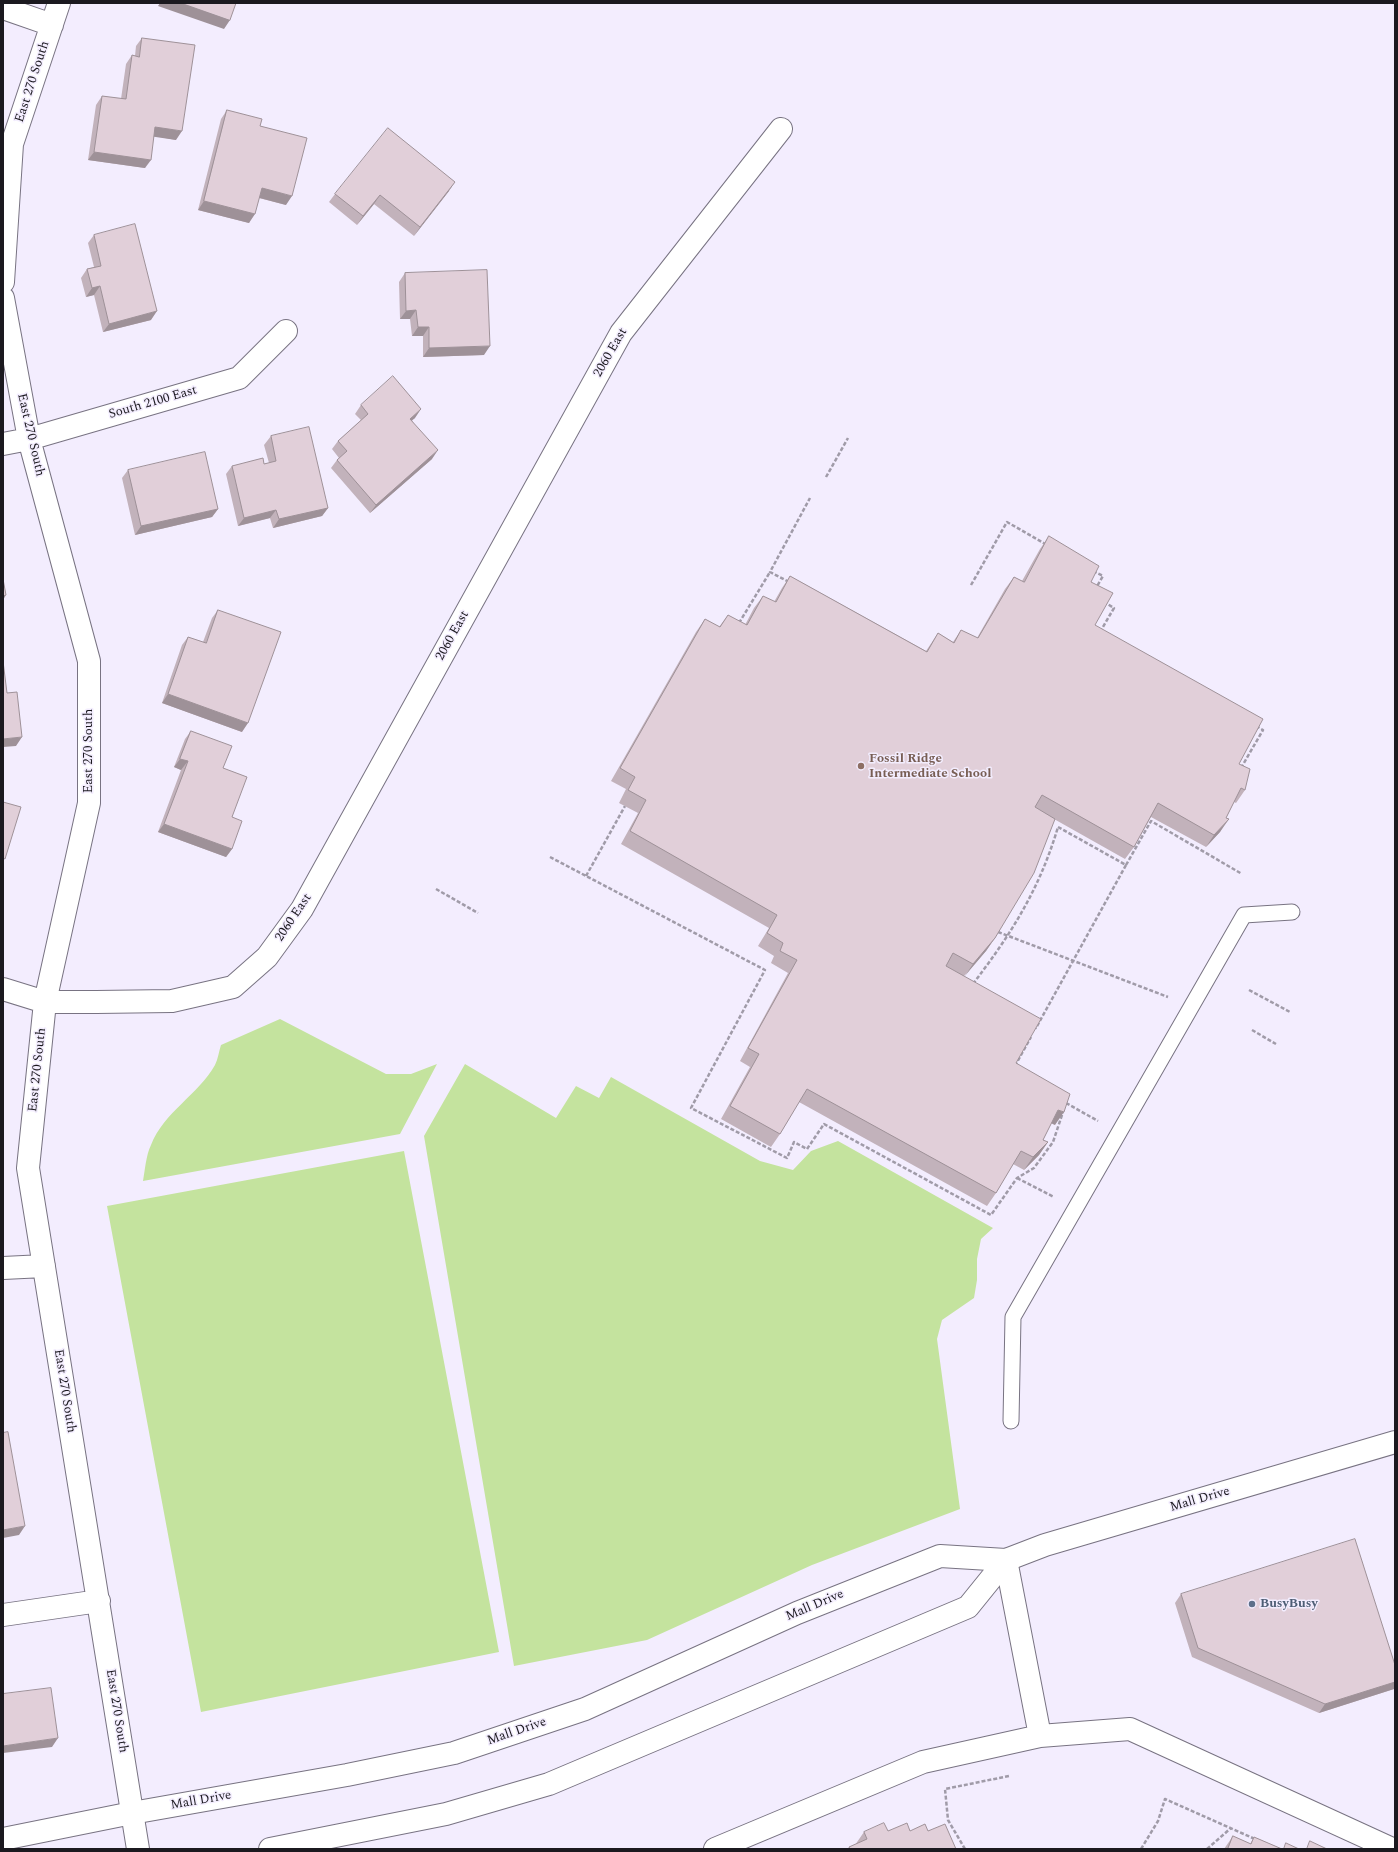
<!DOCTYPE html>
<style>
body{margin:0}
#map{position:relative;width:1398px;height:1852px;overflow:hidden;background:#f3edfe;font-family:Spectral,serif}
canvas{display:block}
.frame{position:absolute;inset:0;border:4px solid #1b191f;pointer-events:none}
</style>
<div id="map">
<canvas width="1398" height="1852"></canvas>
<div class="frame"></div>
</div>
<script>
const context = document.querySelector('canvas').getContext('2d');
context.lineJoin = 'round';
function fill(path, color) {
  context.fillStyle = color;
  context.fill(path, 'evenodd');
}
function trace(path, color, width, dash) {
  context.strokeStyle = color;
  context.lineWidth = width;
  context.lineCap = dash ? 'butt' : 'round';
  context.setLineDash(dash || []);
  context.stroke(path);
}
function drawText(font, color, halo, rows, align = 'center') {
  context.font = font + ' Spectral,serif';
  context.lineWidth = 3;
  context.setLineDash([]);
  context.textBaseline = 'middle';
  context.strokeStyle = halo;
  context.fillStyle = color;
  for (const [text, x, y, turn = 0] of rows) {
    context.save();
    context.translate(x, y);
    context.rotate((+turn || 0) * Math.PI / 180);
    context.textAlign = isNaN(turn) ? turn : align;
    if (halo) context.strokeText(text, 0, 0);
    context.fillText(text, 0, 0);
    context.restore();
  }
}
fill(new Path2D(`
 M280 1019 386 1074H411L437 1064 400 1134 143 1181C145 1170 146 1155 151 1145 164 1112 198 1095 215 1065 218 1059 219 1051 221 1045Z
 M465 1064 556 1118 576 1086 599 1098 611 1077 760 1161 793 1170 811 1151 838 1141 993 1228 981 1239 977 1259V1280L974 1298 942 1320 937 1339 960 1509 812 1565 647 1640 514 1666 424 1136Z
 M404 1151 499 1652 201 1712 107 1206Z`), '#c4e39e');
const lane = new Path2D(`
 M1011 1421 1013 1317 1244 915 1292 912`);
const street = new Path2D(`
 M3 8 52 25
 M3 282 12 144 59 3
 M3 298 29 439 89 661V803L45 1002 28 1168 138 1849
 M3 444 29 439 239 378 286 331
 M3 989 45 1002H96L172 1001 233 987 267 957 302 909 621 333 781 129
 M3 1268 44 1266
 M3 1615 99 1601
 M1040 1736 1130 1729 1392 1849
 M715 1849 923 1762 1040 1736 1006 1560`);
const secondary = new Path2D(`
 M3 1839 132 1813 347 1775 454 1753 585 1709 797 1613 940 1556 1006 1560 1045 1545 1395 1442
 M270 1849 446 1814 549 1784 968 1607 1006 1560`);
trace(lane, '#787382', 17);
trace(street, '#787382', 24);
trace(secondary, '#787382', 24);
trace(new Path2D(`
 M826 477 848 438
 M1093 571 1103 576 1096 588
 M789 582 770 572 810 498
 M971 585 1007 522 1047 545
 M739 623 770 572
 M1100 632 1114 608 1104 602
 M1241 768 1263 730 1256 726
 M1058 827 1126 865 1036 1028 969 989C1010 936 1039 891 1058 827Z
 M550 857 765 970 691 1108 787 1158 794 1142 807 1149 824 1124 991 1215 1017 1178 1034 1168 1053 1142 1063 1112
 M1126 865 1151 821 1242 874
 M586 876 625 806
 M436 889 478 913
 M998 932 1168 997
 M1249 990 1290 1012
 M1252 1030 1276 1044
 M1015 1066 1031 1037
 M1066 1103 1098 1121
 M1017 1178 1054 1197
 M965 1849 948 1820 945 1789 1009 1776
 M1141 1849 1158 1821 1165 1799 1255 1839
 M1207 1849 1231 1828`), '#a09ba8', 2.5, [4, 2]);
trace(lane, '#fff', 15);
trace(street, '#fff', 22);
trace(secondary, '#fff', 22);
fill(new Path2D(`
 M142 38 176 140 154 136 145 168 88 160 96 105 102 96 121 99 126 64 132 55 135 56 136 46Z
 M227 110 260 126 286 205 259 198 249 223 198 210 221 119Z
 M449 191 414 236 374 204 357 225 329 202 335 194Z
 M94 235 151 320 103 332 94 295 86 297 81 278 87 269 94 267 88 243Z
 M405 273 484 355 423 357V336H412L410 319H400L399 282Z
 M361 405 415 418 412 420 432 459 370 513 331 468 337 460 339 458 332 449 338 441 361 420 355 414Z
 M271 436 328 508 322 516 273 528 270 518 238 526 226 474 232 466 264 464 269 463 264 445Z
 M128 470 218 509 212 517 135 535 122 478Z
 M1049 536 1091 582 1095 625 1239 764 1245 790 1236 803 1234 802 1226 818 1220 832 1206 847 1151 817 1134 847 1125 859 1054 819 995 938 986 951 964 976 1016 1063 1055 1125 1051 1123 1043 1140 1048 1142 1039 1155 1024 1170 1013 1164 996 1193 987 1206 799 1102 780 1134 771 1147 721 1119 750 1067 740 1061 788 973 771 963 774 956 758 946 769 928 621 844 638 813 619 803 626 789 611 781 696 632 705 619 719 627 728 615 745 625 754 608 763 596 774 602 782 588 790 576 926 651 938 633 953 642 961 630 977 638 1005 589 1014 577 1022 581 1040 549Z
 M218 610 242 732 162 703 182 645 188 637 203 642 212 618Z
 M191 731 223 768 232 817V849L226 857 158 832 181 770 174 767 185 739Z
 M1181 1594 1395 1665V1688L1394 1689 1319 1713 1192 1657 1175 1603Z
 M910 1831H928L956 1849H848L849 1847 855 1845 864 1832Z
 M1233 1836 1250 1844 1254 1837 1282 1849H1224Z`), '#c2b2bb');
fill(new Path2D(`
 M160 3H181L230 20 224 29 158 6Z
 M155 127 182 131 176 140 149 136Z
 M94 152 151 160 145 168 88 160Z
 M455 182 449 191 414 236 420 227Z
 M262 188 292 196 286 205 256 197Z
 M380 195 374 204 357 225 363 216Z
 M204 201 255 214 249 223 198 210Z
 M100 286 94 295 86 297 92 288Z
 M416 310 410 319H400L406 311Z
 M157 311 151 320 103 332 109 324Z
 M418 327H429L423 336H412Z
 M490 346 484 355 423 357 429 348Z
 M421 409 415 418 404 427 410 419Z
 M438 450 432 459 370 513 376 505Z
 M328 508 322 516 273 528 279 519Z
 M218 509 212 517 135 535 141 526Z
 M276 510 270 518 238 526 244 518Z
 M6 595 3 600V596Z
 M168 694 248 723 242 732 162 703Z
 M22 737 16 746 3 747V739Z
 M180 759 188 761 181 770 174 767Z
 M1229 819 1220 832 1206 847 1214 835Z
 M164 824 232 849 226 857 158 832Z
 M995 938 986 951 964 977 973 964Z
 M1058 1110 1064 1112 1055 1125 1049 1122Z
 M1048 1142 1039 1155 1024 1170 1033 1157Z
 M25 1526 19 1535 3 1538V1530Z
 M1395 1682V1688L1394 1689 1319 1713 1325 1704Z
 M58 1738 52 1747 3 1753V1746Z`), '#9e9198');
const building = new Path2D(`
 M181 3H236L230 20Z
 M142 38 195 45 182 131 155 127 151 160 94 152 102 96 126 99 132 55 139 57Z
 M227 110 262 119 260 126 307 138 292 196 262 188 255 214 204 201Z
 M388 128 455 182 420 227 380 195 363 216 335 194Z
 M135 224 157 311 109 324 100 286 92 288 87 269 101 266 94 235Z
 M487 270 490 346 429 348V327H418L416 310 406 311 405 273Z
 M393 376 421 409 410 419 438 450 376 505 337 460 347 451 338 441 368 414 361 405Z
 M309 427 328 508 279 519 276 510 244 518 232 466 263 458 264 464 276 461 271 436Z
 M205 452 218 509 141 526 128 470Z
 M1049 536 1099 566 1091 582 1113 593 1095 625 1263 719 1239 764 1250 769 1245 790 1241 788 1226 818 1229 819 1214 835 1158 803 1134 847 1042 795 1035 807 1055 819 1034 873 995 938 973 964 953 953 946 966 1041 1019 1016 1063 1070 1094 1064 1112 1058 1110 1043 1140 1048 1142 1033 1157 1021 1151 996 1193 807 1089 780 1134 730 1106 759 1054 748 1048 797 960 780 951 783 943 767 933 777 915 630 831 646 800 628 790 635 777 620 768 705 619 720 627 728 615 747 625 763 596 776 602 790 576 927 652 938 633 954 643 961 630 978 638 1014 577 1024 582Z
 M3 579 6 595 3 596Z
 M218 610 281 632 248 723 168 694 188 637 206 643Z
 M3 661 7 693 17 692 22 737 3 739Z
 M191 731 232 746 223 768 247 777 232 817 242 821 232 849 164 824 188 761 180 759Z
 M3 802 21 807 5 859 3 858Z
 M8 1432 25 1526 3 1530V1433Z
 M1355 1539 1395 1665V1682L1325 1704 1198 1648 1181 1594Z
 M51 1688 58 1738 3 1746V1694Z
 M884 1823 888 1831 907 1823 910 1831 925 1824 928 1831 945 1824 956 1849H850L849 1847 867 1839 864 1832Z
 M1233 1836 1251 1844 1254 1837 1282 1849H1228Z
 M1310 1841 1327 1849H1307Z
 M1286 1843 1299 1849H1284Z`);
fill(building, '#e1cfd9');
trace(building, '#9e9198', 1);
for (const [x, y, r, color] of [
 [861,766,4,"#8d6e63"],
 [1252,1604,4,"#5c6f8a"]
]) {
  const dot = new Path2D();
  dot.arc(x, y, r, 0, 2 * Math.PI);
  context.fillStyle = color;
  context.fill(dot);
  trace(dot, '#f3edfe', 1.5);
}
drawText('13px', '#1b191f', '#f3edfe', [
 ["East 270 South",33,82,-72],
 ["2060 East",611,353,-60],
 ["South 2100 East",153,403,-16],
 ["East 270 South",30,435,77],
 ["2060 East",453,636,-61],
 ["East 270 South",89,751,-90],
 ["2060 East",294,918,-56],
 ["East 270 South",38,1070,-84],
 ["East 270 South",64,1391,81],
 ["Mall Drive",1200,1500,-16],
 ["Mall Drive",815,1606,-23],
 ["East 270 South",116,1711,81],
 ["Mall Drive",517,1732,-19],
 ["Mall Drive",201,1801,-10]
]);
drawText('bold 13px', '#785e54', '#f3edfe', [
 ["Fossil Ridge",869,759],
 ["Intermediate School",869,774]
], 'left');
drawText('bold 13px', '#4e5e75', '#f3edfe', [
 ["BusyBusy",1260,1604]
], 'left');
</script>
